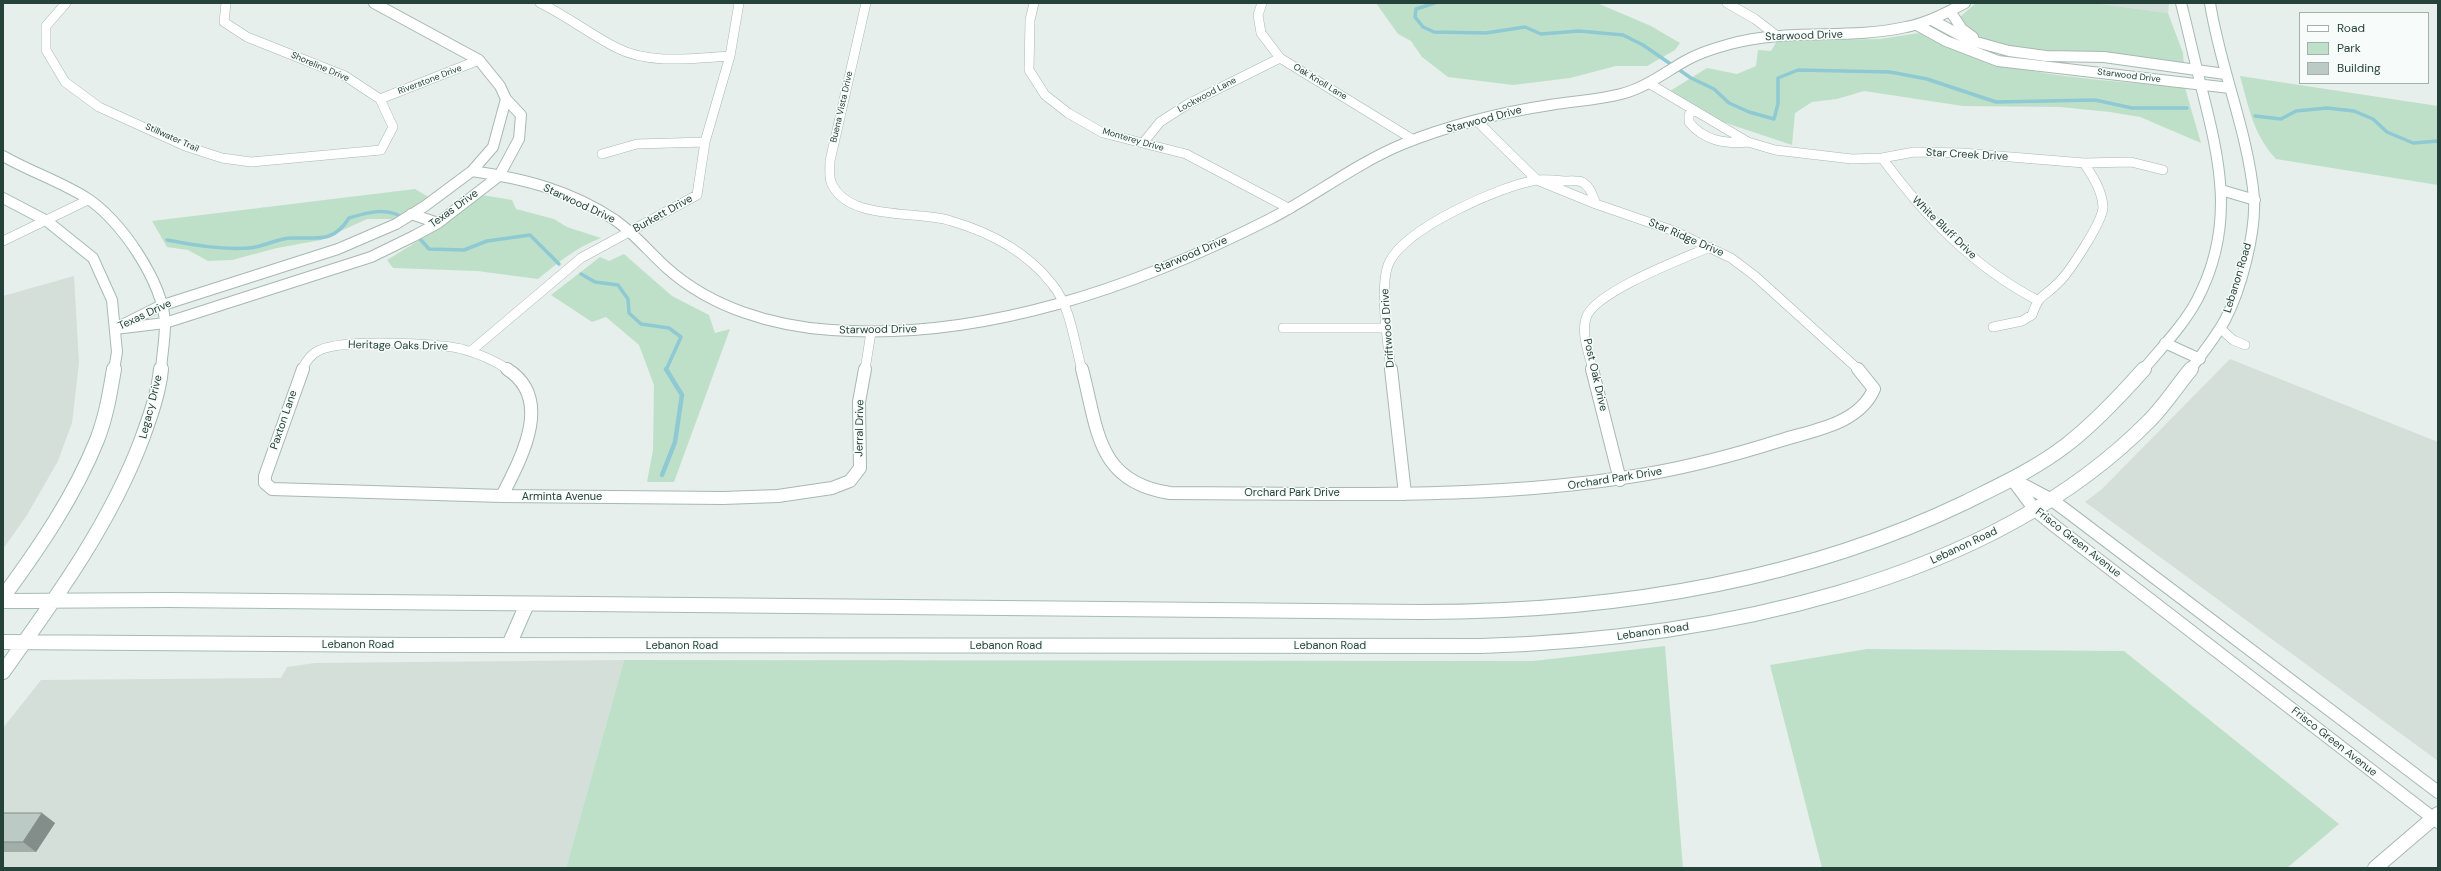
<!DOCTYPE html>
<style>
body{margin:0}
#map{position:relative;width:2441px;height:871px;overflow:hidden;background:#e6efeb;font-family:"DM Sans",sans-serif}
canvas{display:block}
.frame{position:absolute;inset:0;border:4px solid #24423a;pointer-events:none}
.legend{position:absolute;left:2299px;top:12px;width:130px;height:72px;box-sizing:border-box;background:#f7fbf9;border:1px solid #a3b1ad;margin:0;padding:5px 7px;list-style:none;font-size:12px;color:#24423a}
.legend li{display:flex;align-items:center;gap:8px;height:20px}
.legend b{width:20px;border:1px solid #a3b1ad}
</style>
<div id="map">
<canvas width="2441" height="871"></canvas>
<div class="frame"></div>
<ul class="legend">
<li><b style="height:5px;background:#fff"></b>Road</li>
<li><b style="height:11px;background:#bfe0c8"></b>Park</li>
<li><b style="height:11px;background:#bbcac4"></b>Building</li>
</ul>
</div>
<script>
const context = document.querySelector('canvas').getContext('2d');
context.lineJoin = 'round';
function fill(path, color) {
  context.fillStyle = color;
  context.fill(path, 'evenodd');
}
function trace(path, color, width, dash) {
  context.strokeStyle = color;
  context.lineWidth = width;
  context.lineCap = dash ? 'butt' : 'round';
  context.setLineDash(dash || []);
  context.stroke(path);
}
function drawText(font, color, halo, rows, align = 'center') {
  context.font = font + ' "DM Sans",sans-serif';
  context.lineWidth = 3;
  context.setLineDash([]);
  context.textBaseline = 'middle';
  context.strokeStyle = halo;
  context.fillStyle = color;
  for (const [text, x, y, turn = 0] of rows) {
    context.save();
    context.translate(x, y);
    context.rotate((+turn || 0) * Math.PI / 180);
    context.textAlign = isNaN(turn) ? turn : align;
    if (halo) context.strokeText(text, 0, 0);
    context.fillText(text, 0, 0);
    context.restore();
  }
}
fill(new Path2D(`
 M2094 3H2169L2168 13Z
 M74 276 79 363 72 423 58 461 27 515 3 549V296Z
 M2230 359 2438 442V761L2085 502 2102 489Z
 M624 660 566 868H3V728L41 680 281 678 287 667 315 663Z`), '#d4dfda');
fill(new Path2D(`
 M1376 3H1597L1651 26 1680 43 1675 50 1647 66H1616L1570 78 1513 85 1448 77 1422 57 1411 41 1398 34Z
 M1976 3H2094L2168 13 2183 53 2184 66 2077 52 2021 50 1976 38 1961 21V16Z
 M1919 33C1998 78 2096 78 2185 88L2201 143 2140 117 2110 112 2060 107 1963 106 1864 91 1837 99 1812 102 1795 113 1792 145 1723 122 1670 91 1707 68 1737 74 1756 66 1758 50 1771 51 1777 41 1880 39Z
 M2240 76 2438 106V185L2276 159C2253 134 2249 108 2240 76Z
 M415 189 430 198 395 219H367L321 240 277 248 232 260 208 261 188 250 167 247 152 221Z
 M482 195 512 200 516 209 554 219 567 227 601 238C576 247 558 263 538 279L477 271 393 268 387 260 444 225Z
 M624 254 672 296 709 315 715 333 730 329 674 482H647L653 450 654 385 639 345 606 317 592 322 551 295 600 257 609 261Z
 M1665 646 1683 868H566L624 660 1533 661Z
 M1867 649 2124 651 2339 824 2287 868H1822L1770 665Z`), '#bfe0c8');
trace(new Path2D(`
 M1435 3 1416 9 1415 17 1423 27 1434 32 1486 33 1525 27 1541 34 1579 31 1623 35 1643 45 1691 78 1714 89 1729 103 1749 112 1774 119 1778 104V78L1798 70 1890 72 1927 79 1996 102 2095 100 2132 108H2187
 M2255 116 2281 119 2296 111 2327 108 2354 111 2373 119 2387 132 2413 143 2438 141
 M420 239 429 249 464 250 487 241 530 235 559 264
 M167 240C194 245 221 250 249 248 263 247 276 239 290 238 316 237 333 244 349 218 366 213 381 208 398 215
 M581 274 595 282 618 285 628 299 629 313 641 324 669 328 681 337 666 370`), '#8ec9d4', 3.5);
trace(new Path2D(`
 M662 475 675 442 682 395 666 369`), '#8ec9d4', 4.5);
const minorFar1 = new Path2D(`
 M66 3 46 26V50L65 82 99 107 185 146 222 158 251 162 381 150 393 127 380 99 345 76 247 37 224 22 226 3
 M540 3C567 16 591 35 617 48 650 65 695 58 730 56
 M866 3 830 161C830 167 829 176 831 182 847 222 917 210 951 221 989 232 1027 252 1052 284 1071 307 1074 342 1082 370
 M1034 3 1030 20 1029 70 1045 95 1068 113 1103 133 1186 154 1290 209
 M1262 3 1258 15 1261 33 1280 58 1412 139
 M1727 3 1755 19 1777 36
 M1650 84 1748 142 1775 150 1852 159 1882 158 1914 152 1962 153 2084 163 2131 162 2163 170
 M380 99 479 60
 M1693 110 1689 115V122C1704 141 1725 144 1748 142
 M1477 121 1537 180 1596 204 1674 231 1731 258 1755 276 1859 370
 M1143 143 1160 122 1188 104 1280 58
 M602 154 637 144 705 142
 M1882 158C1925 216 1972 266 2037 300
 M3 241 88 200
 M1993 327 2022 321 2032 315C2040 292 2044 298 2058 283 2069 273 2103 221 2103 207 2102 190 2093 177 2084 163
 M1283 328H1386
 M2220 328 2233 340 2245 345
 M471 351 581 258 697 195 705 142 730 56 739 3
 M302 370C305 362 312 353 320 350 344 339 436 343 462 349 480 354 494 360 509 370
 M865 370 871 332
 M1391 370C1388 345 1378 282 1390 261 1408 227 1498 187 1536 180 1545 179 1555 180 1564 181 1569 181 1577 180 1582 182 1591 187 1592 195 1596 204
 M1593 370C1589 353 1581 335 1586 318 1594 292 1684 258 1710 247`);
const minor = new Path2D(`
 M303 369 265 476V483L272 489 502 496
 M1082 369C1098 429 1096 482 1170 493 1329 493 1490 501 1647 474 1693 466 1738 454 1782 440 1814 430 1859 424 1874 389L1858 369
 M1391 369 1405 494
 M1592 369 1620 480
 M2012 479 2035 510 2056 527 2438 822
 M2014 480 2052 500 2067 511 2438 792
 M502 496 723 498 778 496 832 488 850 481 860 468 859 402 865 369
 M502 496C520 460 555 399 507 369`);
const tertiaryFar1 = new Path2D(`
 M1950 11 1962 29 1973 37
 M1932 20 1969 40 2009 51 2046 56 2104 57 2225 74
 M1917 25 1946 41 1998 61 2230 88
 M472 171C525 179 570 190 615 220 635 234 650 253 668 269 712 308 773 326 831 330 983 341 1136 287 1270 219 1315 196 1355 164 1403 144 1446 126 1503 112 1550 105 1574 101 1598 100 1621 94 1645 88 1664 73 1685 61 1699 53 1715 48 1730 44 1788 28 1848 40 1906 27 1927 23 1946 13 1965 3
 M411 214 438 223
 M122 325 160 306 338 249 396 224 425 206 472 171 493 147 506 99
 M115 329 165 323 371 257 414 236 438 223 499 176 519 139 521 115 506 99 500 86 479 60 374 3`);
const tertiary = new Path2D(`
 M2375 868 2438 814`);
const secondaryFar1 = new Path2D(`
 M3 156C29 171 59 181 85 197 119 217 164 283 165 324 165 339 162 355 161 370
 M2221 190 2255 200
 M3 198 47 221 93 258 112 300 117 352 114 370
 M2165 343 2200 359
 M2143 370C2161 348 2183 326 2197 300 2236 226 2220 161 2201 86 2194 58 2188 30 2181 3
 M2190 370C2202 354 2215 338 2225 320 2241 290 2256 233 2254 198 2248 131 2220 68 2210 3`);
const secondary = new Path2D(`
 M3 597C39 548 74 497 97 440 106 417 110 393 114 369
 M3 601 168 600 1421 612C1608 612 1796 584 1966 502 2000 485 2035 469 2065 446 2094 424 2120 396 2144 369
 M3 642 415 645 1481 646C1705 639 1985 587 2149 421 2164 406 2177 386 2191 369
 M509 645 527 604
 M3 672C56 598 110 524 142 439 150 417 159 392 161 369`);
trace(minorFar1, '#a8b8b2', 10);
trace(minor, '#a8b8b2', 14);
trace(tertiaryFar1, '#a8b8b2', 12);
trace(tertiary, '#a8b8b2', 16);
trace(secondaryFar1, '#a4bbb3', 12);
trace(secondary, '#a4bbb3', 16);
trace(minorFar1, '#fff', 9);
trace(minor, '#fff', 12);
trace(tertiaryFar1, '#fff', 10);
trace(tertiary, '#fff', 14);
trace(secondaryFar1, '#fff', 10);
trace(secondary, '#fff', 14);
fill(new Path2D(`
 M3 813 55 823 36 852H3Z`), '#a1aea9');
fill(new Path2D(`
 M42 813 55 823 36 852 23 842Z`), '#838d89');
const building = new Path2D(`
 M3 813H42L23 842H3Z`);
fill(building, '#bbcac4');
trace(building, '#838d89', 1);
drawText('9px', '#24423a', '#f7fbf9', [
 ["Shoreline Drive",320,67,23],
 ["Starwood Drive",2129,76,7],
 ["Riverstone Drive",430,80,-21],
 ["Oak Knoll Lane",1320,82,31],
 ["Lockwood Lane",1207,95,-28],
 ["Buena Vista Drive",842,107,-77],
 ["Stillwater Trail",172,138,24],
 ["Monterey Drive",1133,140,16]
]);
drawText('11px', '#24423a', '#f7fbf9', [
 ["Starwood Drive",1804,36,-2],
 ["Starwood Drive",1484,120,-15],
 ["Star Creek Drive",1967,155,3],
 ["Starwood Drive",579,204,25],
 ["Texas Drive",454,209,-36],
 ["Burkett Drive",663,214,-29],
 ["White Bluff Drive",1944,228,44],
 ["Star Ridge Drive",1686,238,23],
 ["Starwood Drive",1191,255,-23],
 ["Lebanon Road",2238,278,-73],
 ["Texas Drive",145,315,-25],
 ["Driftwood Drive",1388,328,-94],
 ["Starwood Drive",878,330,-1],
 ["Heritage Oaks Drive",398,346,1],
 ["Post Oak Drive",1595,375,77],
 ["Legacy Drive",151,407,-76],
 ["Paxton Lane",284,420,-71],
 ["Jerral Drive",860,428,-89],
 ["Orchard Park Drive",1615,479,-9],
 ["Orchard Park Drive",1292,493],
 ["Arminta Avenue",562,497],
 ["Frisco Green Avenue",2078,543,38],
 ["Lebanon Road",1964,546,-25],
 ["Lebanon Road",1653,632,-8],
 ["Lebanon Road",358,645],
 ["Lebanon Road",682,646],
 ["Lebanon Road",1006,646],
 ["Lebanon Road",1330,646],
 ["Frisco Green Avenue",2334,742,38]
]);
</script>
